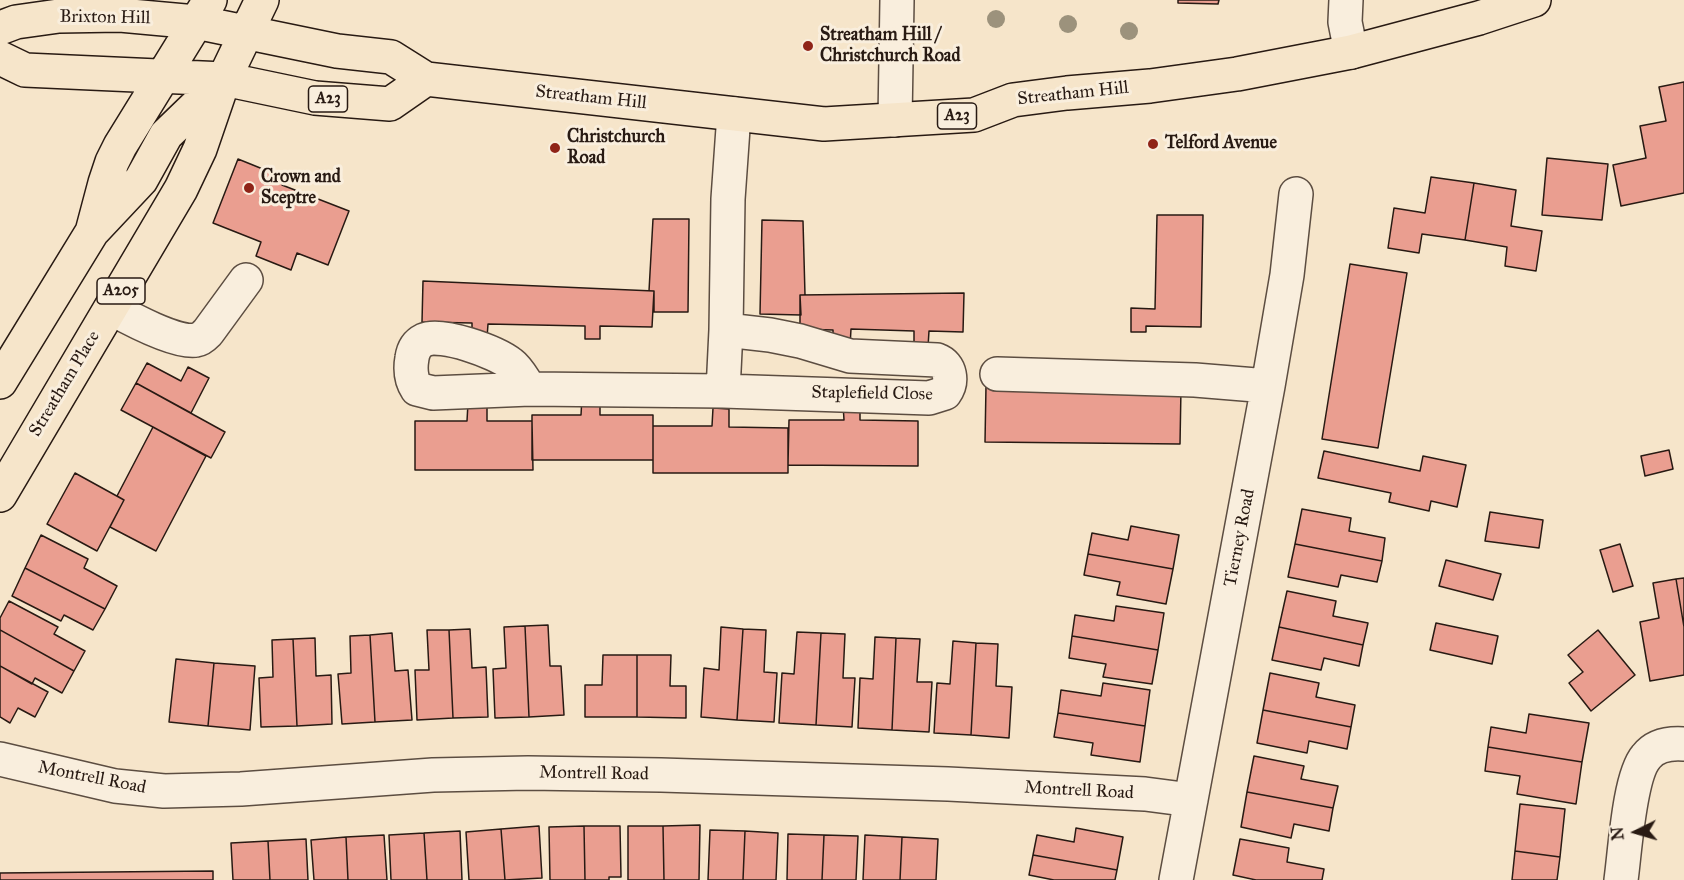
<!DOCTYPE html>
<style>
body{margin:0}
#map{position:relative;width:1684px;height:880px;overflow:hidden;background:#f6e5ca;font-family:"IM FELL Great Primer",serif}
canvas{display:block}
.north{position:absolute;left:1606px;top:802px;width:60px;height:60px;-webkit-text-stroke:4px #f9eedd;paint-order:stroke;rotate:265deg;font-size:16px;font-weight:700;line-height:24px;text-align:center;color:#281a13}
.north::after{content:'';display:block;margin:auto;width:21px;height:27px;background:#281a13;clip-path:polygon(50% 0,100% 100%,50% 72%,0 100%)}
</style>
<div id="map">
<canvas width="1684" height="880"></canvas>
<div class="north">N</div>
</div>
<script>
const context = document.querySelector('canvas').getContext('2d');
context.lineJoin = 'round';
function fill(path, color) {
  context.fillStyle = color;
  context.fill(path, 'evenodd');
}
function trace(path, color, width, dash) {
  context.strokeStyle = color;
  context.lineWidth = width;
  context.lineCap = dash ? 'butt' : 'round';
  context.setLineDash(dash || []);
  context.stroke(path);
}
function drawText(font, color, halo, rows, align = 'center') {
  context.font = font + ' "IM FELL Great Primer",serif';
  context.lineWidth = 6;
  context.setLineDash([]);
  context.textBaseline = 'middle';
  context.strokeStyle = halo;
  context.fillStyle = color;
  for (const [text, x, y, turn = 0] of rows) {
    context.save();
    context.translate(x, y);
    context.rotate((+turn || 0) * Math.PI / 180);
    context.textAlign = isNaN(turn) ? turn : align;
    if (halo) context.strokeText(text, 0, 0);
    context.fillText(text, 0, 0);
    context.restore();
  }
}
const building = new Path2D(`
 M1178 0H1219L1218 4 1178 3Z
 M1684 82V193L1621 206 1613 165 1646 158 1640 126 1666 121 1659 87Z
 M1547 158 1608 164 1602 220 1542 215Z
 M238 159 285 178 282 185 349 211 328 265 297 253 291 270 256 256 261 242 213 223Z
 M1431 177 1474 183 1465 240 1422 234 1419 253 1388 248 1394 208 1425 213Z
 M1474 183 1516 190 1511 226 1542 231 1536 271 1505 266 1507 247 1465 240Z
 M1157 215H1203L1201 327 1146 326V332H1131V308L1155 309Z
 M653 219H689L688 312H654V291H649Z
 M762 220 803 221 805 295H800L801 315 760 314Z
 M1350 264 1407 273 1378 448 1322 439Z
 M423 281 654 291 652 327 600 326V339H585V326L488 324 487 338H472V323L422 322Z
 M964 293 963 332 929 331 928 347H914V331L851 329 850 346H833V330L800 329V295Z
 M147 363 181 381 188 367 209 378 191 413 136 383Z
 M136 383 225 432 211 458 121 410Z
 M986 386 1181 388 1180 444 985 442Z
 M582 397H600V415H653V460H532V415H581Z
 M468 403H487V421H532L533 470H415V421H467Z
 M843 404H860V420L918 421V466L788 465 789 420H844Z
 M713 408 729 409V427L788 428V473H653V426H712Z
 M153 427 206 456 156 551 110 527 124 500 117 496Z
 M1669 450 1673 469 1645 476 1641 456Z
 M1324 451 1420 471 1423 456 1466 465 1457 507 1431 501 1429 511 1389 502 1391 493 1318 478Z
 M75 473 124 500 97 551 47 524Z
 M1302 509 1351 518 1349 531 1385 538 1382 561 1295 544Z
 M1490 512 1543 520 1539 548 1485 541Z
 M1131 526 1179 535 1173 569 1088 554 1092 533 1128 540Z
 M41 535 88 559 84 568 117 586 105 609 25 568Z
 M1295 544 1382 561 1377 582 1341 575 1338 587 1288 577Z
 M1620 544 1633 586 1613 592 1600 550Z
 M1088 554 1173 569 1166 604 1117 595 1120 582 1084 575Z
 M1446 560 1501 574 1493 600 1439 586Z
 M25 568 105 609 93 630 64 615 61 621 12 596Z
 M1684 578V627L1676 579Z
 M1676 579 1684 627V675L1650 681 1640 622 1659 618 1653 583Z
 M1287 591 1336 601 1333 616 1368 623 1363 645 1279 627Z
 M9 601 58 627 54 634 85 651 74 671 0 630V618Z
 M1116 606 1164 613 1158 650 1072 636 1075 615 1114 621Z
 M1436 623 1498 636 1492 664 1430 650Z
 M548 625 550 666H561L564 715 529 717 525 626Z
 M525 626 529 717 495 718 493 669 506 668 504 627Z
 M721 627 743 629 737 720 701 717 704 668 719 670Z
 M1279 627 1363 645 1359 666 1324 658 1321 670 1272 660Z
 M470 629 472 668 486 667 488 717 453 718 449 630Z
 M743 629 766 630 764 672 777 673 774 722 737 720Z
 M0 630 74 671 62 693 35 678 32 684 0 666Z
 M427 630H449L453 718 417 720 415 670H429Z
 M1598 630 1635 675 1591 711 1569 683 1583 672 1568 655Z
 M797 632 821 633 816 725 779 723 782 673 794 674Z
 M392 633 395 671 408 670 412 720 375 722 370 635Z
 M821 633 845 634 843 678H855L852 727 816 725Z
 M370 635 375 722 342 724 338 674 351 673 350 636Z
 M1072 636 1158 650 1152 684 1103 677 1106 664 1069 658Z
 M875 637 896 638 892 730 858 728 860 678 873 679Z
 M315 638 316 676 331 675 332 724 297 726 293 639Z
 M896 638 920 639 917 682H932L929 732 892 730Z
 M293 639 297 726 261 727 259 678 273 677 272 640Z
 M953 641 976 643 971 735 934 733 937 683 950 684Z
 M976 643 998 644 996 686 1012 687 1009 738 971 735Z
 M603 655H637V717H585V685H602Z
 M637 655H671L670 686H686V718L637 717Z
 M176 659 214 663 208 726 169 722Z
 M214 663 255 666 250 730 208 726Z
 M0 666 48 692 35 717 18 708 10 723 0 717Z
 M1270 673 1319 683 1316 697 1355 705 1351 727 1263 710Z
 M1103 683 1150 690 1145 726 1058 713 1061 690 1101 696Z
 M1263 710 1351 727 1347 749 1309 741 1307 753 1257 743Z
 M1058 713 1145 726 1140 762 1091 755 1093 743 1054 737Z
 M1529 714 1589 723 1582 762 1488 747 1491 727 1526 733Z
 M1488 747 1582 762 1576 804 1517 794 1520 776 1485 771Z
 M1254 756 1304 766 1301 779 1338 786 1333 808 1247 792Z
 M1247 792 1333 808 1329 831 1294 824 1291 838 1241 827Z
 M1520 804 1565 809 1560 857 1515 851Z
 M700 825 699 880H664L663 826Z
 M539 826 542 878 505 880 501 829Z
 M584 826H620L621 877H609V880H585Z
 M584 826 585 880H550L549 827Z
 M628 826H663L664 880H628Z
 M1076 828 1123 837 1117 870 1033 855 1037 835 1074 842Z
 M501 829 505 880H469L466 832Z
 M710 830 745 831 743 880H708Z
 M460 831 462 880H427L424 833Z
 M745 831 778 833 776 880H743Z
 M424 833 427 880H391L389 835Z
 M788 834 824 835 822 880H787Z
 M384 835 387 880H348L346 837Z
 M824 835 858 836 856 880H822Z
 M865 835 902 837 900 880H863Z
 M346 837 348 880H314L311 840Z
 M902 837 938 839 936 880H900Z
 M306 839 308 880H270L268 841Z
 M1240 839 1289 848 1287 862 1324 869 1322 880H1256L1233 875Z
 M268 841 270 880H233L231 843Z
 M1515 851 1560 857 1557 880H1512Z
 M1033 855 1117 870 1115 880H1054L1029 875Z
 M213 871V880H0V873Z`);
fill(building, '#ea9e90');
trace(building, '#281a13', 1.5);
const minor = new Path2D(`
 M1346 0 1345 22 1351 52
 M895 120 897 0
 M111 308C129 318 177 344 196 340 202 339 205 335 208 332L246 280
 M726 330 728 199 734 114
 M997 374 1195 380 1268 386
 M530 389C524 381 519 370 511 364 496 352 441 332 424 340 416 344 413 351 412 358 410 369 411 380 417 389L433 393 530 389 723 391 726 330 770 335 800 341 850 356 937 360C951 365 953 382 945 393L929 398 723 391
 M0 759 115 786 164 791 241 789 433 775 528 773 661 775 948 784 1145 794 1191 800
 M1176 880 1268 386 1287 275 1296 194
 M1621 880C1625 852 1629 777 1646 757 1655 745 1670 743 1684 744`);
const highway = new Path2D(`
 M0 28 16 22 59 16 120 15 196 22 337 51 391 57 426 79 824 124 974 115 1013 100 1067 93 1150 86 1237 74 1351 52 1479 18 1534 0
 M0 58 25 70 224 79 315 98 390 104 426 79
 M94 230 141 180 166 135 224 79 262 0
 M0 382 92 232 105 183 112 162 120 146 210 0
 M0 495 181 189 200 149 224 79`);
trace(minor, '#5c4d41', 36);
trace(highway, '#281a13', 36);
trace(minor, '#f9eedd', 33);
trace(highway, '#f6e5ca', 33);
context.fillStyle = '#9c927c';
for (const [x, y] of [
 [996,19],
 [1068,24],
 [1129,31]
]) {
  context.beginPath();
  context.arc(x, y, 9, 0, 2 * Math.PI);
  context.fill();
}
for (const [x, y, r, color] of [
 [808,46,6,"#8f2418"],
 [1153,144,6,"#8f2418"],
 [555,148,6,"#8f2418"],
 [249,188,6,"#8f2418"]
]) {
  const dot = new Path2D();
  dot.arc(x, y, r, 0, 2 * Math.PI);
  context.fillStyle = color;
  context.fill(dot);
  trace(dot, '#f9eedd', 2);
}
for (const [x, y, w] of [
 [328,99,39],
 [957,116,39],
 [121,291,48]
]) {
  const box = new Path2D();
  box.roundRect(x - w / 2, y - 13, w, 26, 4.5);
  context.fillStyle = '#f9eedd';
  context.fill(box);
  trace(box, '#281a13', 1.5);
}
drawText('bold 16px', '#281a13', null, [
 ["A23",328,99],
 ["A23",957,116],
 ["A205",121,291]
]);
drawText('18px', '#281a13', '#f9eedd', [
 ["Brixton Hill",105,18,1],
 ["Streatham Hill",1073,94,-6],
 ["Streatham Hill",591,98,6],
 ["Streatham Place",65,384,-59],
 ["Staplefield Close",872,394,1],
 ["Tierney Road",1240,538,-79],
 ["Montrell Road",594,774,1],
 ["Montrell Road",92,778,11],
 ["Montrell Road",1079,791,3]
]);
drawText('bold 18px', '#281a13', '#f9eedd', [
 ["Streatham Hill /",820,36],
 ["Christchurch Road",820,57],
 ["Christchurch",567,138],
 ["Road",567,159],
 ["Telford Avenue",1165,144],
 ["Crown and",261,178],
 ["Sceptre",261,199]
], 'left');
</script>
